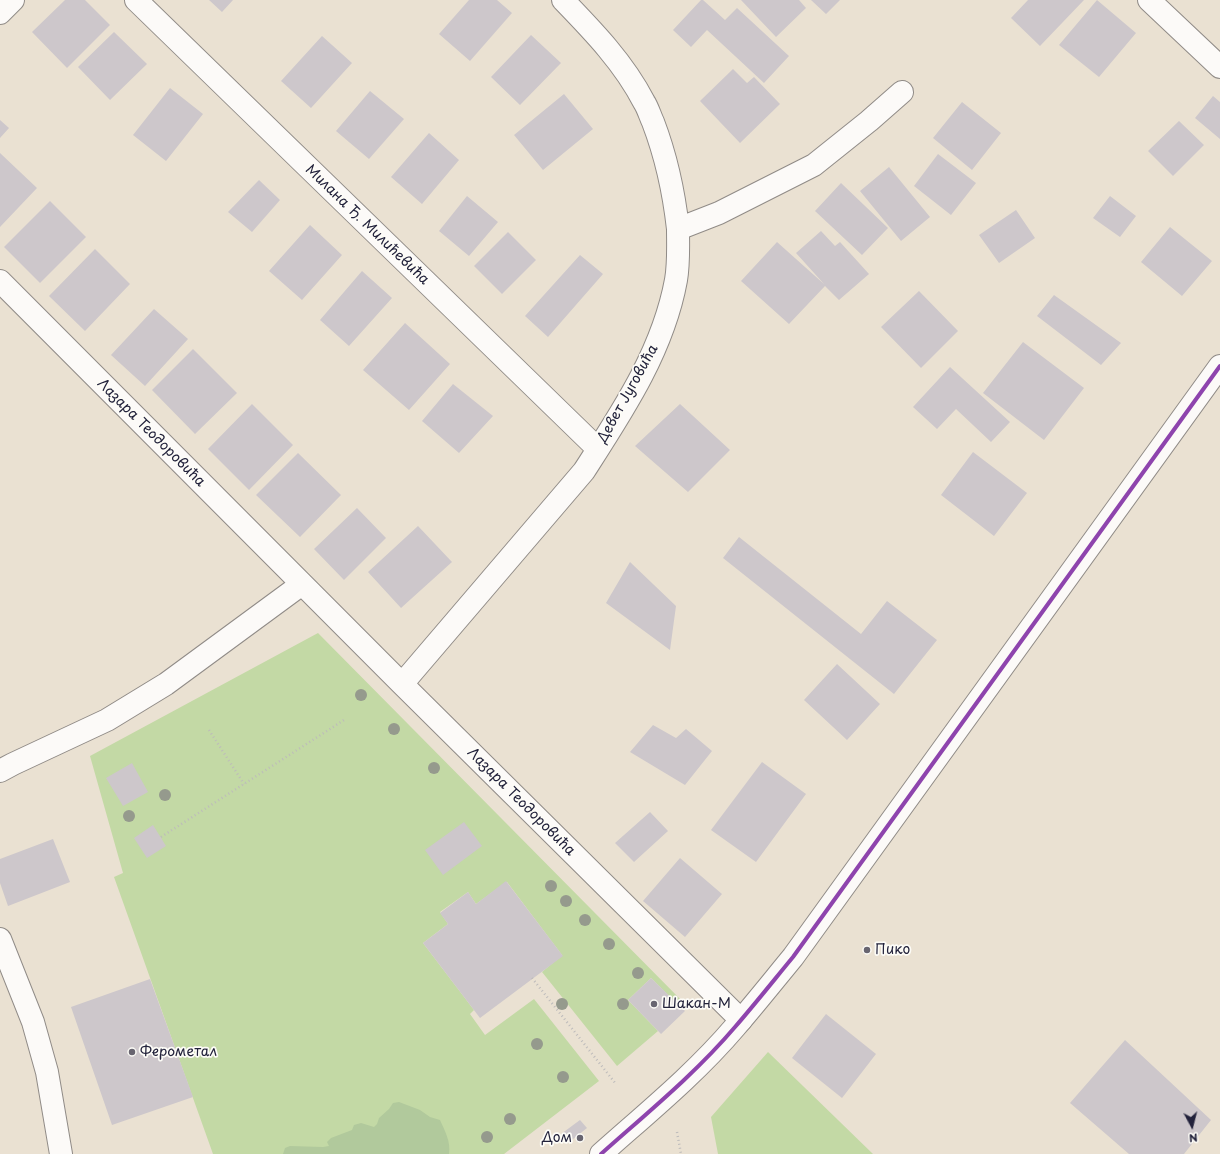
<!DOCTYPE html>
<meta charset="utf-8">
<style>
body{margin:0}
#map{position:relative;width:1220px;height:1154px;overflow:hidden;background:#eae1d2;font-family:"Playpen Sans",sans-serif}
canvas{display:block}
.north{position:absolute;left:1172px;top:1106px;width:40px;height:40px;-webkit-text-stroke:3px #fdfcf7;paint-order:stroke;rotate:173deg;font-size:11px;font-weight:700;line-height:16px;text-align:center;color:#22223b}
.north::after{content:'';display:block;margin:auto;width:14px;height:18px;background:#22223b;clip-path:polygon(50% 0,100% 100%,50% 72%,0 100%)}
</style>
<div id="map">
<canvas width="1220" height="1154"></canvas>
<div class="north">N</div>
</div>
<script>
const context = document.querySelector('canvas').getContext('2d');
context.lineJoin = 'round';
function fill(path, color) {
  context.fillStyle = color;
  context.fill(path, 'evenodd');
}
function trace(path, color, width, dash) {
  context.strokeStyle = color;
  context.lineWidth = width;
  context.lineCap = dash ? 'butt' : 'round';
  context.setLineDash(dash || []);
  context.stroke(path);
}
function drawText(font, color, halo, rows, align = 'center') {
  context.font = font + ' "Playpen Sans",sans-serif';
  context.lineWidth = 3.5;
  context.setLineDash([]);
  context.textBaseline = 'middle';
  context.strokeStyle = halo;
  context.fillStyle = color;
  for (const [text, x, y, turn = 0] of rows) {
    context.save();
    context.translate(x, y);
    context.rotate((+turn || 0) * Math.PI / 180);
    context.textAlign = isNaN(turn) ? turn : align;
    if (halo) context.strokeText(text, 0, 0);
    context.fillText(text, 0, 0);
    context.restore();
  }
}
fill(new Path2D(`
 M318 633 685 1004 681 1008 651 978 628 1000 658 1031 617 1066 542 972 562 955 507 882 476 904 468 892 440 912 448 924 423 943 474 1010 470 1014 485 1035 534 999 599 1081 504 1154H213L114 877 123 873 90 756Z
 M768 1052 873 1154H718L711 1117Z`), '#c3d9a5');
fill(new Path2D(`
 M399 1102 420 1110 430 1117 440 1120C445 1131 451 1142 449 1154H283L285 1148 290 1146 323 1147 329 1146 327 1142 331 1138 352 1130 354 1125 361 1123 374 1127 377 1124 379 1118 389 1109 393 1103Z`), '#b1c99c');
fill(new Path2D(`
 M65 0H85L110 25 67 68 32 32Z
 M209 0H233L222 12Z
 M469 0H497L512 13 470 61 439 34Z
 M701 0H703L725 20 737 8 789 56 764 83 707 30 691 47 673 30Z
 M741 0H799L806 8 776 37Z
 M811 0H840L826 14Z
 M1028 0H1084L1040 46 1011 18Z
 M1097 0 1136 33 1099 77 1059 45Z
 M114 32 147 64 110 100 78 67Z
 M531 35 561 63 520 105 491 77Z
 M322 36 352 63 311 108 281 81Z
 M733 69 747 83 754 77 780 104 740 143 700 101Z
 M170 88 203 114 166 161 133 135Z
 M370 91 404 119 369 159 336 131Z
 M564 94 593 129 543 170 514 135Z
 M1213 96 1220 102V139L1195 118Z
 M962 102 1001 133 972 170 933 138Z
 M0 120 9 128 0 138Z
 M1179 121 1204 145 1173 176 1148 151Z
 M429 133 459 160 422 204 391 177Z
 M0 153 37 188 0 227Z
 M938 154 976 183 951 215 914 186Z
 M889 167 930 217 901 241 860 191Z
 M259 180 280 200 252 232 228 212Z
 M841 183 888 228 862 255 815 211Z
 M467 196 498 222 469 256 439 231Z
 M1110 196 1136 216 1120 237 1093 218Z
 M50 201 86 237 40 283 4 247Z
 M1016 210 1035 238 999 263 979 235Z
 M310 225 342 255 302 300 269 271Z
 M1170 227 1212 261 1182 296 1141 262Z
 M821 231 835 246 840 242 869 274 839 300 825 286 789 324 741 281 777 242 824 284 796 253Z
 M508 232 536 260 502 294 474 266Z
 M95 249 130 284 85 331 49 296Z
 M580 255 603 274 548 337 525 316Z
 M362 271 392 298 349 346 320 320Z
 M919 291 958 331 921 368 881 327Z
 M1054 295 1121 343 1101 365 1037 316Z
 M154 309 188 339 145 386 111 355Z
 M405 323 450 364 409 410 363 370Z
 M1023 342 1084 388 1044 440 983 393Z
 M193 349 237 393 195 434 152 390Z
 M950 367 1010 422 991 442 956 409 937 429 913 407Z
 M453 384 493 416 459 453 422 421Z
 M252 404 293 445 249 490 208 449Z
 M680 404 730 450 688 492 635 446Z
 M973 452 1027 493 994 536 941 495Z
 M298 453 341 495 300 537 256 495Z
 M357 508 386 538 344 580 314 549Z
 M418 526 452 562 401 608 368 572Z
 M739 537 861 634 887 601 937 640 894 694 723 558Z
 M630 562 676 606 670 650 606 603Z
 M837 664 880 704 847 740 804 700Z
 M653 725 676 738 686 729 712 751 685 785 630 752Z
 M762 762 806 794 756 862 711 830Z
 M132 763 148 792 123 806 106 778Z
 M650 812 668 831 634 862 615 843Z
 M464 822 482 846 443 875 425 850Z
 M153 825 166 846 147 858 134 838Z
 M53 839 70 882 8 906 0 883V859Z
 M680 858 722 894 685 937 643 901Z
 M506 881 563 956 480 1018 423 943 448 924 440 913 468 892 476 904Z
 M651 978 685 1011 661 1034 628 1000Z
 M150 979 193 1097 112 1125 71 1007Z
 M826 1014 876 1054 842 1098 792 1058Z
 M1125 1040 1211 1120 1184 1154H1129L1070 1103Z
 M580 1120 587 1128 568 1143 561 1134Z`), '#cdc7cb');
const minor = new Path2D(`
 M136 0 598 449
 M563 0C593 31 624 63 644 102 648 108 650 116 653 122 666 156 674 193 678 229
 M1149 0 1220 67
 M0 13 13 0
 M0 281 402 684 741 1020
 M402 684 584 471C622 412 663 351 676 280 679 263 678 246 678 229L719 213 814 165 869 121 902 92
 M0 771 13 764 107 720 166 684 302 584
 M0 939 33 1022 47 1072 61 1154`);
const tertiary = new Path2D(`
 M601 1154C647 1113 695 1074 735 1027 755 1004 774 980 793 957L1220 366`);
trace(minor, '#908b87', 24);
trace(tertiary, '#908b87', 24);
trace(new Path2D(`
 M209 730 244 784
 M161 837 344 720
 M532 978 616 1084
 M677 1132 681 1154`), '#bdbbbb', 2.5, [1, 3]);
trace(minor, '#fcfaf8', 22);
trace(tertiary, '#fcfaf8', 22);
trace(new Path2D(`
 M601 1154C647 1113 695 1074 735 1027 755 1004 774 980 793 957L1220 366`), '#8e44ad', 4);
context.fillStyle = '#959a8d';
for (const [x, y] of [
 [361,695],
 [394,729],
 [434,768],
 [165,795],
 [129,816],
 [551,886],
 [566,901],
 [585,920],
 [609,944],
 [638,973],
 [562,1004],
 [623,1004],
 [537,1044],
 [563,1077],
 [510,1119],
 [487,1137]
]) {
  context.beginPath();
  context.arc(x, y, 6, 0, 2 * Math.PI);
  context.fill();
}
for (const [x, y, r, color] of [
 [867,950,4,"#686570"],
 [654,1004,4,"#686570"],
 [132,1052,4,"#686570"],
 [580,1138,4,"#686570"]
]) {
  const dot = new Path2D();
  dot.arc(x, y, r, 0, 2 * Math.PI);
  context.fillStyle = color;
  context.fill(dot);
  trace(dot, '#fdfcf7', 1.5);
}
drawText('14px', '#22223b', '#fdfcf7', [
 ["Милана Ђ. Милићевића",367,225,44],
 ["Девет Југовића",628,394,-61],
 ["Лазара Теодоровића",151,433,45],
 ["Лазара Теодоровића",521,802,45]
]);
drawText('14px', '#22223b', '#fdfcf7', [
 ["Пико",875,950],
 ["Шакан-М",662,1004],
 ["Ферометал",140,1052],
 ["Дом",572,1138,"right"]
], 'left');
</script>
